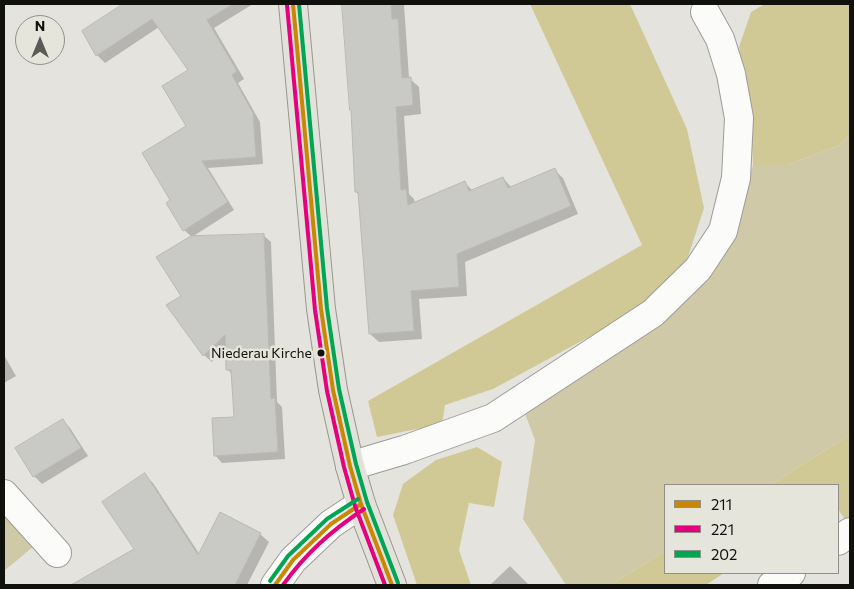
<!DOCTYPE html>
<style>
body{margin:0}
#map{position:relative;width:854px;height:589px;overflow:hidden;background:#e4e3de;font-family:Commissioner,sans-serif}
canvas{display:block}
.frame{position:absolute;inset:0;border:5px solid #10100d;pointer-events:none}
.legend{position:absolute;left:664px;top:484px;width:175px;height:90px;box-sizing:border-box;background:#e6e5dc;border:1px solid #909089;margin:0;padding:6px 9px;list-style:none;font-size:15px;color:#10100d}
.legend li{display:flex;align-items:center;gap:10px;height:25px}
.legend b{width:25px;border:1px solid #909089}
.north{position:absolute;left:15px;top:15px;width:50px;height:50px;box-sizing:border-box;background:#e6e5dc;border:1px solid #909089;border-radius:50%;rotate:0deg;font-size:14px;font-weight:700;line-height:20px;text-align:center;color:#10100d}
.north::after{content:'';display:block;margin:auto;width:18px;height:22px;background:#5a5a56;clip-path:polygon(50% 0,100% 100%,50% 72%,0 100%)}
</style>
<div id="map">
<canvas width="854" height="589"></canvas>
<div class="frame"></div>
<ul class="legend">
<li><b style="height:6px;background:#c98803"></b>211</li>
<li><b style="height:6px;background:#e5007d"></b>221</li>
<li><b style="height:6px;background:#00a651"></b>202</li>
</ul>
<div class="north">N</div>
</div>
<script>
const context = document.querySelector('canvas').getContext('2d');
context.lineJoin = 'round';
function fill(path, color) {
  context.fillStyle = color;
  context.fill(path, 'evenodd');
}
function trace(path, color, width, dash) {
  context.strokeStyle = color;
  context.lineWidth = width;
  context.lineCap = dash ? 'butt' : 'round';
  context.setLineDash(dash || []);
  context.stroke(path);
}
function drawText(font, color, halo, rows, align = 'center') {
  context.font = font + ' Commissioner,sans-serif';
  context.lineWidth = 5;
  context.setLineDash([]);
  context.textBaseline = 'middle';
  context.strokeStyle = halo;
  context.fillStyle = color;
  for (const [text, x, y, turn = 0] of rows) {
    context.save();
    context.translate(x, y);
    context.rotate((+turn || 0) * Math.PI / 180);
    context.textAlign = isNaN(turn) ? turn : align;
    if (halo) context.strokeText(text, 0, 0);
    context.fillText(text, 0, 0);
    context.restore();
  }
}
fill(new Path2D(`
 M850 134V435L770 485H665V551L611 585H566L523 519 535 440 524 411 639 338 692 296 731 240 753 165H787L840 145Z
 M4 515 33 547 4 571Z`), '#cfc9a7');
fill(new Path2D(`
 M530 4H630L687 129 704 208 686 263 646 306 493 389 445 405 442 424 377 437 368 401 642 245Z
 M765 4H850V134L840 145 787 165H753L751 120 739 47 751 12Z
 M850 435V518L846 521 838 509V485H770Z
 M477 447 502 462 494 507 469 503 459 550 471 585H417L393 515 403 484 436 460Z
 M665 551V573H724L706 585H611Z`), '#d1c995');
fill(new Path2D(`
 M125 4H253L214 28 244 79 238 83 260 122 263 164 208 168 234 210 192 237 263 235 271 242 277 402 282 407 285 459 222 463 215 455 235 418 233 375 228 370 227 348 212 362 204 355 168 305 183 296 192 237 184 230 172 201 187 127 189 71 159 27 105 63 97 55 83 32Z
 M343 4H404L409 78 419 87 421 114 404 116 409 194 414 199 415 203 464 182 473 191 503 178 511 187 554 170 563 178 578 214 465 262 467 296 419 299 422 339 379 342 370 334 360 196 356 192 352 111 351 110Z
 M4 355 16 376 4 383Z
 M62 420 70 428 88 456 42 484 34 476 17 448Z
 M144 475 153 483 200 555 260 534 269 542 247 585H74L135 550Z
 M510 566 529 585H490Z`), '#0003');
const building = new Path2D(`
 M123 4H233L207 20 237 71 232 75 253 113 256 157 202 161 228 202 183 231 166 203 170 200 142 153 186 126 162 86 188 70 152 19 96 56 82 31Z
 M342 4H391L392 19H398L402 78 411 77 413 105 396 107 401 190 406 189 408 205 465 181 469 191 503 177 508 188 555 168 571 206 457 254 459 287 411 291 414 331 369 334 358 192H355L351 110H350Z
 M264 234 271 399 275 398 278 452 214 456 212 418 234 417 231 370H226L225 335 203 356 166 305 181 296 156 257 191 236Z
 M63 419 81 448 33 477 15 448Z
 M145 473 198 555 220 512 261 533 235 585H71L134 549 102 502Z`);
fill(building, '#c9c9c5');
trace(building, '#bab9b5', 1);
const minor = new Path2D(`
 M350 466 404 450 493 418 653 313 698 269 723 231 736 178 739 118 731 74 720 39 705 12
 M4 494 57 553
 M838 541 850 532
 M275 585 293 560 331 524 361 504
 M772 585 791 573`);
const major = new Path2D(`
 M293 4 321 309 333 390 350 466 361 504 392 585`);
trace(minor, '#9c9c98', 30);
trace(major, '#9a978a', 30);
trace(minor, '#fbfbfa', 28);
trace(major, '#e2e1db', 28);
trace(new Path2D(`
 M293 4 321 309 333 390 350 466 361 504 392 585
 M275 585 293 560 331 524 361 504`), '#c98803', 4);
trace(new Path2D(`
 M287 5 315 310 327 391 344 467 355 506 385 585
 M283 585C306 553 331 531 364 509`), '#e5007d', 4);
trace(new Path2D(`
 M299 4 327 308 339 389 356 464 367 502 398 583
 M270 581 288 556 327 519 358 499`), '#00a651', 4);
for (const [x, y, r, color] of [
 [321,353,4.5,"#10100d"]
]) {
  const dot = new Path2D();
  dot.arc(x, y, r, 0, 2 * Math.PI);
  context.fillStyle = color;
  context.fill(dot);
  trace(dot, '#e6e5dc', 2);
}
drawText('14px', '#10100d', '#e6e5dc', [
 ["Niederau Kirche",312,353]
], 'right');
</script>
